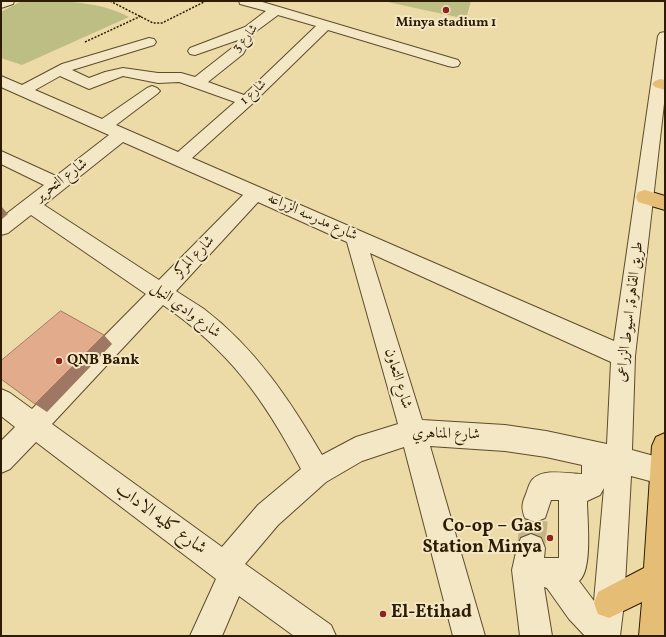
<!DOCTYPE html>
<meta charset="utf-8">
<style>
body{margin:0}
#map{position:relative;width:666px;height:637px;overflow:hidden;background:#ecdaa7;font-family:Vollkorn,serif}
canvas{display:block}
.frame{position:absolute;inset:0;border:2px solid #2d1c02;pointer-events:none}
</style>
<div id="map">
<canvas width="666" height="637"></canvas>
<div class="frame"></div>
</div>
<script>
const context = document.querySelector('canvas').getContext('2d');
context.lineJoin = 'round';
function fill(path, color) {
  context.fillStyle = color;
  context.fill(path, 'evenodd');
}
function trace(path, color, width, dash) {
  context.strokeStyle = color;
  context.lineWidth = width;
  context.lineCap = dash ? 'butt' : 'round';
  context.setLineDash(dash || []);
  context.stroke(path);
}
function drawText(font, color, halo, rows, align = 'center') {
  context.font = font + ' Vollkorn,Amiri,serif';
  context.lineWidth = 4;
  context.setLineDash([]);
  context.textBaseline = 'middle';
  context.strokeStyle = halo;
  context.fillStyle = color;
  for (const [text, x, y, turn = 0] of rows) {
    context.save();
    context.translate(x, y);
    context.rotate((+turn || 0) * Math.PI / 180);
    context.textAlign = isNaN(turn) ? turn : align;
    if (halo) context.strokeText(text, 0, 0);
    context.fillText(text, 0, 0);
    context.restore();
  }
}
fill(new Path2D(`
 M22 1C58 1 98 0 129 17L22 65 1 58V12Z
 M383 1H471L466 19Z`), '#bdbe83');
trace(new Path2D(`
 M531 548 535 508`), '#c6b486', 28, [28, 14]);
const minor = new Path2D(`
 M1 1H14L13 4 1 8Z
 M239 1H259L458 60 460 63 458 66 453 67 448 66 328 30 252 104 192 158 614 341 658 36 660 33 665 32V95L635 356 632 450 665 459V485L631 476 624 603 620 636H585L569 619 547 588 544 587 552 636H520L512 570 517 548 521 538 531 534 541 538 545 548 544 558H559V500H551L545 518 535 522 525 518C521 508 522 503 526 494 528 489 529 483 533 479 544 468 568 474 582 474V465L546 457 505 451 430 446 485 636H453L404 447 362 461 326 482 278 525 245 564 331 625 336 636H294L239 596 222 636H190L216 579 36 442 10 469 1 473V441L15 427 1 416V389L10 393 32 409 146 294 31 215 8 233 1 235V218L44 185 1 164V151L56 176 109 135 1 87V76L22 85 62 64 149 38 154 39 156 42 154 45 72 70 89 78 105 72 123 68 158 73H181L195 77 232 48 238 40 195 55 190 54 188 51 190 48 245 27 266 11 240 4ZM278 15 316 26 244 95 208 82 243 54 255 32ZM60 76 89 89 123 76 158 83 179 82 235 102 178 152 116 125 157 94 160 91 157 88 152 86 147 88 102 119 35 90ZM123 142 243 195 159 280 44 205ZM258 202 347 242 398 424 356 437 322 455C290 400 255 348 204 309 195 303 185 297 176 291ZM370 253 611 362 607 444 546 431 505 425 422 420ZM163 305C229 350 264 399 301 469L258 505 222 547 52 424ZM604 488 594 601 579 581C593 570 587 518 587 501L600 495Z`);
const highway = new Path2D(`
 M660 79 665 80V90L655 87 652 84 655 81Z
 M645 190 665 196V210L638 202 636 197 638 192Z
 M665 433V636H639L642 602 609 618 598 614 594 603 598 592 644 568 652 446 656 437Z`);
trace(minor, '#5d4c2b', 2);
trace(highway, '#2d1c02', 2);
trace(new Path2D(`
 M110 1 153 23H162L206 1
 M85 42 141 16`), '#2d1c02', 1.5, [2, 1.5]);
fill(minor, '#f3e7c6');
fill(highway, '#e6bd74');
fill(new Path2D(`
 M1 206 8 214 1 220Z
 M104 335 112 344 47 412 35 404Z`), '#9e7862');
const building = new Path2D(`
 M61 311 104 335 35 404 1 379V361Z`);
fill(building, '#e2ac8c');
trace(building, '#9e7862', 1);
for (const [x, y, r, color] of [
 [446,10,4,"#8f2418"],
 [59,361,4,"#8f2418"],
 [550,538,4,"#8f2418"],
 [383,614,4,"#8f2418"]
]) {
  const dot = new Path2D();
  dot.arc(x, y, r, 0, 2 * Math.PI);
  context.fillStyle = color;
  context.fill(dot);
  trace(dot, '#f3e7c6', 1.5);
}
drawText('bold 13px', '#2d1c02', '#f3e7c6', [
 ["Minya stadium 1",446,24]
]);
drawText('13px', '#2d1c02', '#f3e7c6', [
 ["شارع 3",246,39,-50],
 ["شارع 1",254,93,-43]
]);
drawText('15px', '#2d1c02', '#f3e7c6', [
 ["شارع التحرير",62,181,-37],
 ["شارع مدرسه الزراعه",312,218,24],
 ["شارع المركز",195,257,-46],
 ["شارع وادي النيل",185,311,37],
 ["طريق القاهرة, اسيوط الزراعى",631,312,-83],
 ["شارع التعاون",397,379,73],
 ["شارع المناهري",446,435,1]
]);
drawText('bold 15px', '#2d1c02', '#f3e7c6', [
 ["QNB Bank",67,361]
], 'left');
drawText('18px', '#2d1c02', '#f3e7c6', [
 ["شارع كليه الاداب",160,520,36]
]);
drawText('bold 18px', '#2d1c02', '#f3e7c6', [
 ["Co-op – Gas",542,528],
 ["Station Minya",542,549],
 ["El-Etihad",391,614,"left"]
], 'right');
</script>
